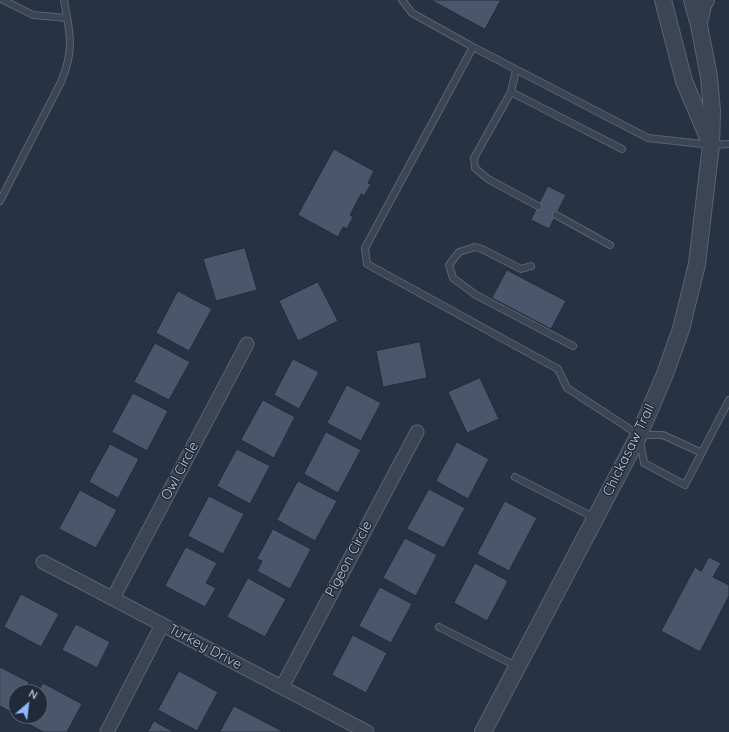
<!DOCTYPE html>
<style>
body{margin:0}
#map{position:relative;width:729px;height:732px;overflow:hidden;background:#273345;font-family:Quicksand,sans-serif}
canvas{display:block}
.north{position:absolute;left:8px;top:684px;width:40px;height:40px;box-sizing:border-box;background:#202a3a;border:1px solid #5d6675;border-radius:50%;rotate:28deg;font-size:11px;font-weight:700;line-height:16px;text-align:center;color:#b9c0ce}
.north::after{content:'';display:block;margin:auto;width:14px;height:18px;background:#90b6fc;clip-path:polygon(50% 0,100% 100%,50% 72%,0 100%)}
</style>
<div id="map">
<canvas width="729" height="732"></canvas>
<div class="north">N</div>
</div>
<script>
const context = document.querySelector('canvas').getContext('2d');
context.lineJoin = 'round';
function fill(path, color) {
  context.fillStyle = color;
  context.fill(path, 'evenodd');
}
function trace(path, color, width, dash) {
  context.strokeStyle = color;
  context.lineWidth = width;
  context.lineCap = dash ? 'butt' : 'round';
  context.setLineDash(dash || []);
  context.stroke(path);
}
function drawText(font, color, halo, rows, align = 'center') {
  context.font = font + ' Quicksand,sans-serif';
  context.lineWidth = 3;
  context.setLineDash([]);
  context.textBaseline = 'middle';
  context.strokeStyle = halo;
  context.fillStyle = color;
  for (const [text, x, y, turn = 0] of rows) {
    context.save();
    context.translate(x, y);
    context.rotate((+turn || 0) * Math.PI / 180);
    context.textAlign = isNaN(turn) ? turn : align;
    if (halo) context.strokeText(text, 0, 0);
    context.fillText(text, 0, 0);
    context.restore();
  }
}
const building = new Path2D(`
 M431 0H501L485 29Z
 M334 149 374 171 368 183 371 184 364 196 361 194 350 215 353 217 347 229 343 227 338 237 298 215Z
 M548 186 566 195 549 229 531 220Z
 M245 248 257 290 216 301 203 259Z
 M507 270 566 301 551 329 492 298Z
 M318 282 338 321 298 341 279 301Z
 M178 291 212 309 189 351 156 333Z
 M420 342 427 378 383 387 376 351Z
 M155 343 190 362 169 400 134 382Z
 M293 359 319 372 299 409 274 395Z
 M480 378 499 419 467 433 448 392Z
 M347 385 381 403 361 441 327 423Z
 M133 393 168 411 147 451 112 432Z
 M263 400 295 417 274 458 241 440Z
 M326 432 361 450 338 493 304 474Z
 M457 442 489 459 468 499 436 481Z
 M110 444 139 459 118 498 89 482Z
 M237 449 270 466 250 504 217 486Z
 M298 481 337 501 315 541 277 520Z
 M429 489 465 508 444 548 407 529Z
 M80 490 117 510 96 548 59 529Z
 M209 496 244 514 223 554 188 536Z
 M505 501 537 518 509 571 477 554Z
 M273 529 311 549 290 589 257 571 262 561 257 559Z
 M405 538 437 555 416 596 383 578Z
 M186 547 217 563 206 583 216 588 205 607 165 586Z
 M709 557 721 563 713 577 729 585V596L700 652 661 631 695 567 701 571Z
 M475 563 508 581 487 621 454 603Z
 M248 578 286 599 265 637 227 617Z
 M380 587 412 604 391 643 359 626Z
 M21 594 59 614 41 647 4 627Z
 M76 624 110 642 97 668 62 650Z
 M353 635 387 653 366 693 332 675Z
 M0 667 29 682 24 692H16V707L13 713 0 706Z
 M179 671 218 692 197 731 158 710Z
 M43 683 82 704 67 732H43L23 721 25 716H40V692H38Z
 M234 706 282 731V732H220Z
 M154 721 174 732H148Z`);
fill(building, '#4a566b');
trace(building, '#222c3c', 1);
const service = new Path2D(`
 M3 0 33 15 67 18
 M402 0 412 13 473 47 648 138 711 145 729 144
 M473 47 365 248 367 264 558 369 567 388 639 435H663L702 453
 M516 70 511 92 474 158 475 168 488 179 538 206
 M511 92 622 149
 M0 201 61 82C75 48 70 34 64 0
 M556 215 610 245
 M531 266 521 269 482 249 475 247 459 252 449 265 453 278 476 295 573 346
 M640 440 644 463 685 485 729 400
 M515 477 595 518
 M439 627 516 666`);
const minor = new Path2D(`
 M43 562 367 732
 M113 598 247 344
 M282 687 417 432
 M107 732 162 625`);
const tertiary = new Path2D(`
 M663 0 684 81 709 140
 M699 23 703 5 706 0
 M483 732 639 435 665 374 681 329 697 264 711 145 712 111 709 77 699 25 692 0`);
trace(service, '#5a6372', 8);
trace(minor, '#5a6372', 15);
trace(tertiary, '#5a6372', 18);
trace(service, '#3b4554', 6);
trace(minor, '#3b4554', 13);
trace(tertiary, '#3b4554', 16);
drawText('14px', '#b9c0ce', '#202a3a', [
 ["Chickasaw Trail",629,450,-64],
 ["Owl Circle",180,471,-62],
 ["Pigeon Circle",349,559,-62],
 ["Turkey Drive",205,647,28]
]);
</script>
